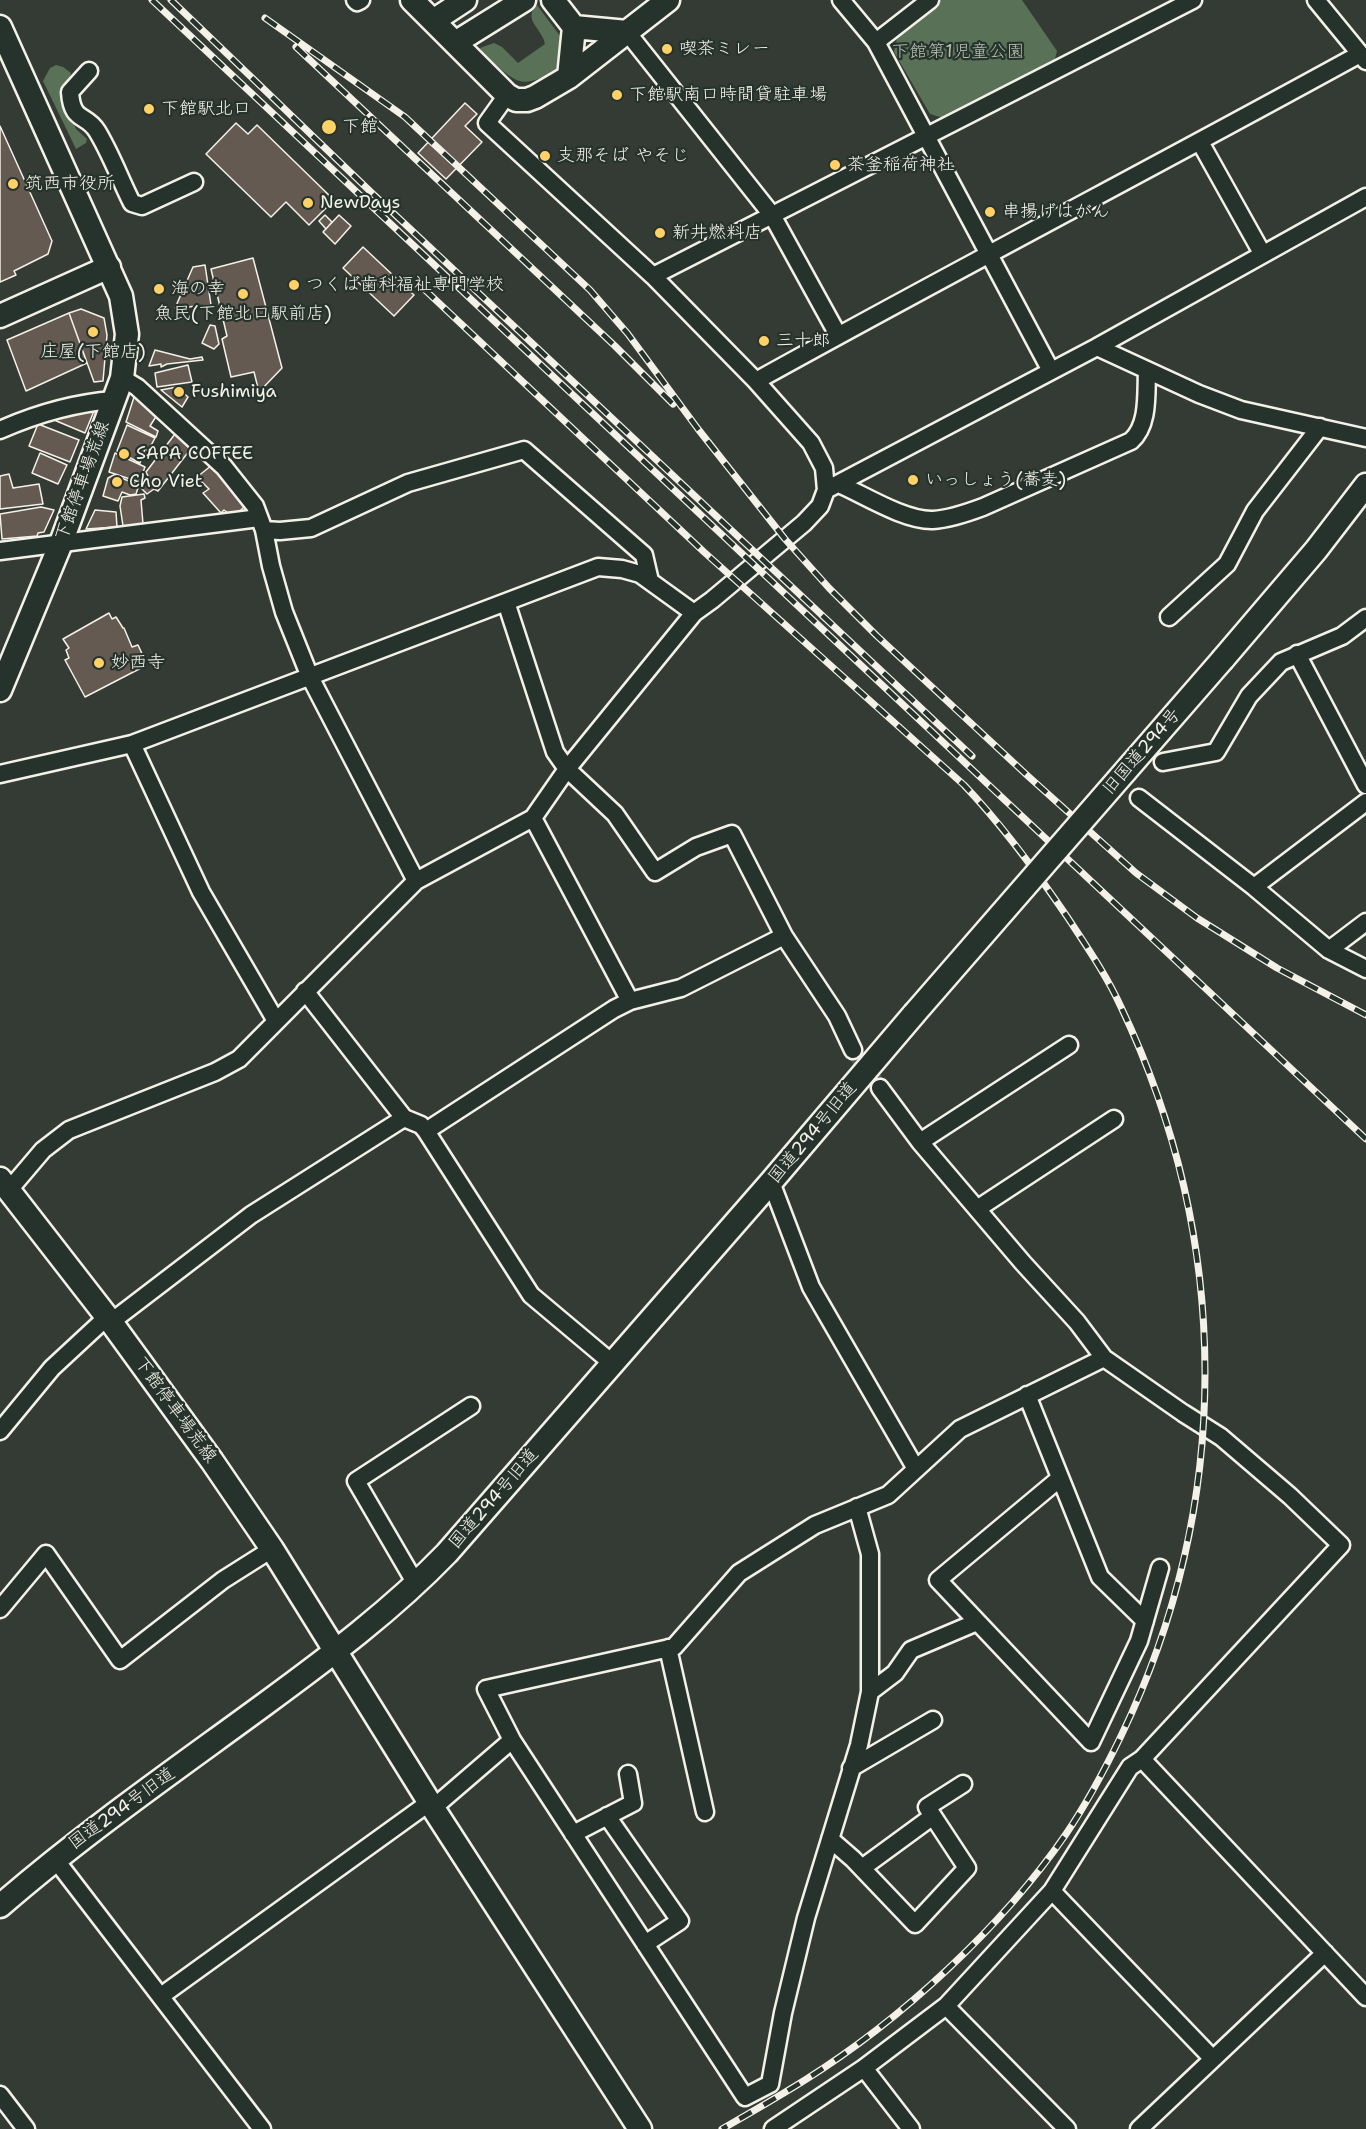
<!DOCTYPE html>
<meta charset="utf-8">
<style>
body{margin:0}
canvas{display:block;background:#333b34}
</style>
<canvas width="1366" height="2129"></canvas>
<script>
const context = document.querySelector('canvas').getContext('2d');
context.lineJoin = 'round';
function fill(path, color) {
  context.fillStyle = color;
  context.fill(path, 'evenodd');
}
function trace(path, color, width, dash) {
  context.strokeStyle = color;
  context.lineWidth = width;
  context.lineCap = dash ? 'butt' : 'round';
  context.setLineDash(dash || []);
  context.stroke(path);
}
function drawText(font, color, halo, rows, align = 'center') {
  context.font = font + ' "Shantell Sans","Klee One",sans-serif';
  context.lineWidth = 4.5;
  context.setLineDash([]);
  context.textBaseline = 'middle';
  context.strokeStyle = halo;
  context.fillStyle = color;
  for (const [text, x, y, turn = 0] of rows) {
    context.save();
    context.translate(x, y);
    context.rotate((+turn || 0) * Math.PI / 180);
    context.textAlign = isNaN(turn) ? turn : align;
    if (halo) context.strokeText(text, 0, 0);
    context.fillText(text, 0, 0);
    context.restore();
  }
}
fill(new Path2D(`
 M941 0H1022L1057 51 1055 59 943 118 930 114 894 52 898 34Z
 M537 5 563 40 561 66C520 93 518 83 483 54L480 48 494 43 502 47 518 63 545 44C542 28 522 20 537 5Z
 M56 65 63 67 71 73 69 83 61 94 76 129 87 139 86 143 76 149 43 81 50 68Z`), '#587157');
const building = new Path2D(`
 M465 103 477 114 465 126 482 142 446 179 418 153Z
 M236 123 248 134 257 125 334 200 309 225 286 202 271 217 206 154Z
 M0 126 52 241 48 254 14 271 16 275 0 282Z
 M325 215 332 222 326 229 319 221Z
 M339 215 351 226 335 244 323 232Z
 M363 247 414 295 394 316 343 268Z
 M253 258 282 368 259 392 254 372 231 377 222 339 227 336 211 269Z
 M205 265 211 305 175 308 193 267Z
 M81 309 104 318 107 335 103 381 94 382 69 313Z
 M69 313 87 363 26 391 7 340Z
 M210 325 215 326 219 344 214 349 202 343Z
 M155 350 190 359 202 357 203 360 167 364 161 367V364L149 366Z
 M188 365 192 382 157 387 155 373Z
 M177 387 188 397 182 407 161 390Z
 M135 394 157 415 150 426 158 431 156 437 126 422Z
 M91 406 94 411 85 433 47 417Z
 M38 424 79 440 70 462 29 446Z
 M127 425 155 438 148 451 145 449 140 463 117 451Z
 M175 434 193 446 158 491 154 489 147 494 140 487 148 476 146 472Z
 M40 453 67 465 58 484 32 473Z
 M115 453 145 467 139 482 109 472Z
 M212 465 245 506 239 512 228 513 224 510 221 513 203 493 209 489 197 477Z
 M9 474 13 488 39 484 43 504 0 509V476Z
 M114 475 139 485 136 494 130 495 122 492 118 501 103 496 108 478Z
 M144 494 145 498 141 500 143 524 123 526 120 506 122 497Z
 M41 507 54 510 44 532 38 533 37 536 2 539 0 514Z
 M95 510 116 512 117 527 86 529Z
 M109 613 112 619 116 617 123 628H124L132 647 138 645 144 658 140 661 143 667 85 697 65 660 69 658 66 650 69 648 63 639Z`);
fill(building, '#655a52');
trace(building, '#f4f1e8', 1.5);
trace(new Path2D(`
 M853 1050 880 1088`), '#50564f', 16, [16, 8]);
const street = new Path2D(`
 M355 0 357 2 361 0
 M841 0 876 42 1051 371
 M1316 0 1366 61
 M627 32 772 215 838 335
 M876 42 930 0
 M89 71 70 92C72 123 86 113 97 131 111 154 120 179 132 203L142 206 194 182
 M507 95 487 123 653 276 756 381 811 443 824 468 826 490
 M1200 142 1262 253
 M653 276 1193 0
 M1097 347 1199 394 1241 410 1366 438
 M122 378 137 387 224 467 255 506 264 530 271 566 284 612 310 677 416 881
 M756 381C956 270 1160 164 1360 54
 M0 430C36 414 74 403 114 400
 M839 484C864 495 905 521 933 520 950 519 967 513 983 507L1131 441C1149 425 1146 395 1147 371
 M264 530 280 531 311 528 408 483 524 450 644 555 650 581
 M0 551 259 518
 M506 602 555 752 567 769 615 814 655 872 696 847 732 834 784 936 837 1016 853 1050
 M1169 617 1227 564 1255 511 1320 427
 M1297 654 1366 785
 M132 744 201 892 276 1021
 M1163 762 1216 752 1249 696 1281 662 1342 636 1366 618
 M0 774 132 744 598 567 622 569 640 574 694 613
 M1139 798 1254 887 1329 950 1366 969
 M533 818 630 1001
 M1254 887 1366 802
 M1329 950 1366 922
 M305 991 404 1118 421 1125 426 1131 531 1295 612 1363
 M426 1131 614 1009 630 1001 681 988 784 936
 M920 1142 1069 1045
 M771 1182 811 1287 916 1469
 M9 1190 43 1150 69 1130 215 1072 239 1059 416 881 533 818 567 769 694 613 712 600 804 523 820 506 826 490 1097 347 1366 197
 M977 1209 1114 1119
 M111 1322 251 1215 404 1118
 M1027 1395 1100 1577 1145 1621
 M0 1431 52 1368 107 1317
 M1059 1479 938 1580 1091 1742 1139 1641 1160 1568
 M857 1507 870 1554V1692L859 1745 806 1918 783 2013 770 2084 745 2097 512 1740 486 1689 674 1647 739 1573 815 1525 888 1495 960 1429 1104 1358
 M416 1584 356 1481 471 1406
 M0 1609 46 1554 120 1660 223 1580 272 1549
 M668 1648 705 1812
 M870 1692 895 1673 911 1650 977 1622
 M1142 1759 1366 1997
 M851 1768 933 1720
 M433 1808 512 1740
 M607 1816 680 1921 645 1944
 M573 1834 633 1803 628 1774
 M830 1839 853 1859 915 1924 967 1868 927 1807 963 1784
 M55 1859 262 2129
 M862 1868 933 1816
 M1052 1891 1212 2058
 M161 1996 430 1802
 M946 2006 1067 2129
 M864 2068 911 2129
 M0 2095 26 2129
 M773 2129 864 2068 946 2006 1052 1891 1130 1767 1142 1759 1341 1545 1290 1496 1221 1437 1183 1413 1104 1358 1077 1322 1023 1263 920 1142 880 1088
 M1139 2129 1325 1953`);
const secondary = new Path2D(`
 M412 0 433 21
 M465 0 433 21 507 95 516 100H527L535 97 569 77 668 0
 M553 0 574 27 627 32
 M0 27 121 296 127 334 122 378 61 543 0 690
 M455 43 524 0
 M569 77 574 27
 M0 316 109 267
 M1223 659 1316 550 1366 485
 M0 1179 111 1322 212 1461 272 1549 433 1808 640 2129
 M0 1906C84 1833 175 1770 265 1704 329 1657 392 1610 447 1553L771 1182 914 1014`);
trace(street, '#f4f1e8', 21);
trace(secondary, '#f4f1e8', 27);
trace(street, '#26332d', 16);
trace(secondary, '#26332d', 22);
const rail = new Path2D(`
 M152 0 1366 1139
 M171 0 373 194 972 756
 M265 18 405 117 590 290 628 334 698 429 785 539 829 588 877 636 1029 777 1136 873 1197 918 1277 968 1366 1015
 M296 47 615 346 673 404
 M424 289 704 552 964 785C1003 826 1036 871 1068 918 1087 947 1107 976 1121 1007 1232 1241 1234 1502 1121 1736 1105 1769 1087 1803 1066 1834 1002 1927 901 2020 805 2080 778 2097 750 2113 722 2129`);
trace(rail, '#f4f1e8', 7);
trace(rail, '#26332d', 4.5, [14]);
const secondaryBridge = new Path2D(`
 M914 1014 1223 659`);
trace(secondaryBridge, '#f4f1e8', 27, []);
trace(secondaryBridge, '#26332d', 22);
for (const [x, y, r, color] of [
 [667,49,6,"#ffd166"],
 [617,95,6,"#ffd166"],
 [149,109,6,"#ffd166"],
 [329,127,8,"#ffd166"],
 [545,156,6,"#ffd166"],
 [835,165,6,"#ffd166"],
 [13,184,6,"#ffd166"],
 [308,203,6,"#ffd166"],
 [990,212,6,"#ffd166"],
 [660,233,6,"#ffd166"],
 [294,285,6,"#ffd166"],
 [159,289,6,"#ffd166"],
 [243,294,6,"#ffd166"],
 [93,332,6,"#ffd166"],
 [764,341,6,"#ffd166"],
 [179,392,6,"#ffd166"],
 [124,454,6,"#ffd166"],
 [913,480,6,"#ffd166"],
 [117,482,6,"#ffd166"],
 [99,663,6,"#ffd166"]
]) {
  const dot = new Path2D();
  dot.arc(x, y, r, 0, 2 * Math.PI);
  context.fillStyle = color;
  context.fill(dot);
  trace(dot, '#26332d', 2);
}
drawText('18px', '#f4f1e8', '#26332d', [
 ["喫茶ミレー",679,49],
 ["下館駅南口時間貸駐車場",629,95],
 ["下館駅北口",161,109],
 ["下館",342,127],
 ["支那そば やそじ",557,156],
 ["茶釜稲荷神社",847,165],
 ["筑西市役所",25,184],
 ["NewDays",320,203],
 ["串揚げはがん",1002,212],
 ["新井燃料店",672,233],
 ["つくば歯科福祉専門学校",306,285],
 ["海の幸",171,289],
 ["魚民(下館北口駅前店)",243,314,"center"],
 ["三十郎",776,341],
 ["庄屋(下館店)",93,352,"center"],
 ["Fushimiya",191,392],
 ["SAPA COFFEE",136,454],
 ["いっしょう(蕎麦)",925,480],
 ["Cho Viet",129,482],
 ["妙西寺",111,663]
], 'left');
drawText('18px', '#b6beae', '#26332d', [
 ["下館第1児童公園",958,52]
]);
drawText('18px', '#f4f1e8', '#26332d', [
 ["下館停車場荒線",83,481,-70],
 ["旧国道294号",1142,752,-49],
 ["国道294号旧道",813,1133,-50],
 ["下館停車場荒線",175,1410,54],
 ["国道294号旧道",494,1499,-49],
 ["国道294号旧道",122,1809,-36]
]);
</script>
